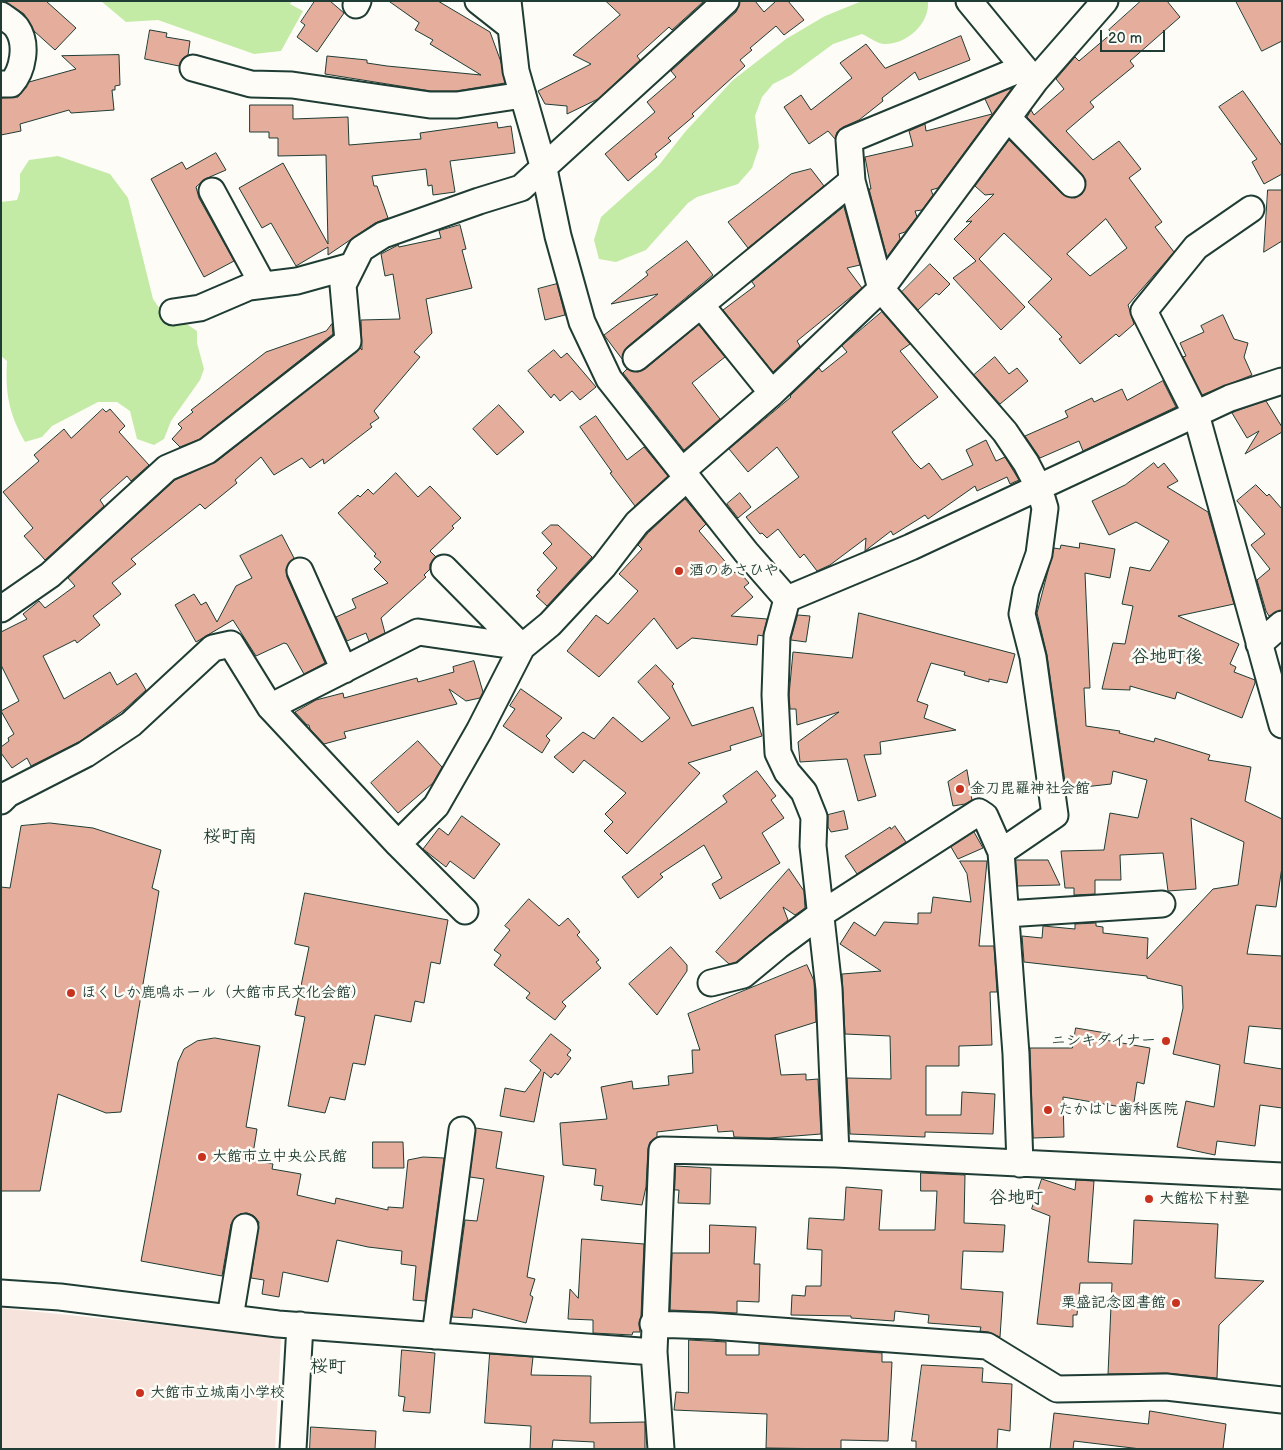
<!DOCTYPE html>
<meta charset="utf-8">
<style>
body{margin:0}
#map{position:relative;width:1283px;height:1450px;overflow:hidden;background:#fdfcf7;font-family:"Balsamiq Sans",sans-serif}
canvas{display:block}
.frame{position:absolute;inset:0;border:2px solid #1f3d34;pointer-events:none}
.scale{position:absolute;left:1100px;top:30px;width:65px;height:22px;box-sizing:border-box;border:2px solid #1f3d34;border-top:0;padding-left:6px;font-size:15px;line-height:18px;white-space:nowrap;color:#1f3d34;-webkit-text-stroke:4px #fdfcf7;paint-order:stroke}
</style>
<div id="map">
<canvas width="1283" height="1450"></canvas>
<div class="frame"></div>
<div class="scale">20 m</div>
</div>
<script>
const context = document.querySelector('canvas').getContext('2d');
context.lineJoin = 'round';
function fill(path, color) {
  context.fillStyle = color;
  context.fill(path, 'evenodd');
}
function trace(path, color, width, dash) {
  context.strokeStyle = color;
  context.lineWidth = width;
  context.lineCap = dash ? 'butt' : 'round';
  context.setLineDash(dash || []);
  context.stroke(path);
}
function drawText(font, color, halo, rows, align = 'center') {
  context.font = font + ' "Balsamiq Sans","Klee One",sans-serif';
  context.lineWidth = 5;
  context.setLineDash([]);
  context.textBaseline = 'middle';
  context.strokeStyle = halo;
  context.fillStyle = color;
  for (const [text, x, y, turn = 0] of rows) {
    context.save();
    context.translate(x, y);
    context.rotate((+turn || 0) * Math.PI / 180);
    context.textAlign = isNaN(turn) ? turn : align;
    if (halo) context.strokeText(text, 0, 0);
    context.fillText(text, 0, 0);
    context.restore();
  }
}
fill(new Path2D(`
 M1 1308 281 1337 275 1449H1Z`), '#f6e4dc');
fill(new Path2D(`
 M101 1H292L290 4 303 11 281 51 254 54 158 20 126 22Z
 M862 1H928C930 24 906 45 884 44 876 43 869 37 862 34L833 44 791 75 773 84 762 97 755 116 759 147 752 168 738 184 697 197 688 203 646 250 616 262 599 259 594 240 601 217 659 165 685 132 733 80 786 39 825 16Z
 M58 156 110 174 128 198 153 299 166 318 185 323 197 331V343L204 369 200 380 171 421 164 439 154 445 137 439 130 411 117 402H98L52 426 42 437 25 442C9 414 5 393 7 361L1 356V202L17 200 20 191V174L29 160Z`), '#c4eba6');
const building = new Path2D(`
 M4 1H46L76 28 55 50 34 31 24 14Z
 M315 1H330L344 13 317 52 297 37 305 25 301 22Z
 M389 1H438L490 32 501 62 505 83 456 91H431L325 74 327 56 367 60V63L387 66 481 75 430 44 433 40 415 30 419 23Z
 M606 1H704L672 30 669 27 637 56 640 60 598 99 567 114V106L545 104 538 91 591 64 573 55 620 15Z
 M740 1H755L764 12 776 1H788L804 20 784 35 776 26 750 48 752 50 740 60 745 66 692 114 694 116 668 138 671 141 655 154 657 157 628 181 605 154 655 112 647 102 676 77 671 71 736 12Z
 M1141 1H1167L1180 17 1130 61 1134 66 1090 102 1094 107 1066 131 1093 160 1119 141 1141 169 1129 178 1162 222 1155 227 1174 252 1128 305 1134 324 1119 337 1116 334 1080 364 1059 339 1062 337 1028 302 1052 279 1004 233 979 259 1025 307 1001 330 953 278 976 261 954 239 972 221 966 222 994 194 985 195 975 186 1009 140 1062 194 1075 198 1082 194 1086 181 1082 174 1027 117 1031 110 1034 115 1064 89 1056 79 1075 57 1079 61 1112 33 1109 30ZM1106 219 1127 248 1090 276 1067 254Z
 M1236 1H1282V41L1262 51Z
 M150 30 167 33 166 37 190 41 188 55 183 58 179 66 145 59Z
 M961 36 970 60 919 80 915 72 882 98 883 101 859 120 843 127 837 132 835 139 828 131 809 144 784 107 801 95 811 110 852 78 840 63 866 44 885 68Z
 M119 55 120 85 115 86V90H112L114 110 71 113 69 110 20 124 21 131 1 135V98L18 97 29 82 76 69 62 56Z
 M1012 88 938 188 931 190 933 195 922 210 915 211 917 217 905 232 899 234 900 239 887 257 869 189H871L865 157 913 146 909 131 925 124 926 131 992 114 985 99Z
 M1243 91 1282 146V174L1264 184 1252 162 1257 159 1219 107Z
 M250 105H293V119L348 117 349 145 421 139 420 133 497 122 498 128 511 126 515 153 450 161 455 192 433 195 432 185 428 186 426 169 372 176 374 186H377L388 218 375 223 328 255V247L296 266 271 223 262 228 239 188 283 163 328 244 326 155 278 156V138H269V132H250Z
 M216 153 226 170 205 179 196 187 199 198 234 261 204 277 151 179 182 162 186 169Z
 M811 169 824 186 748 248 728 222 791 174Z
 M1268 190H1282V241L1264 252Z
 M844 207 860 265 847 268 862 288 797 341 800 346 773 372 723 310 755 286 752 282Z
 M460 225 466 249 462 250 472 288 426 299 432 333 414 352 420 357 374 411 379 418 370 424 372 427 324 464 323 459 310 468 302 458 274 475 261 457 235 480 237 483 205 509 200 504 131 559 136 564 112 583 121 594 93 616 100 625 77 643 75 640 43 656 64 699 110 672 117 685 136 673 146 690 124 710 79 742 31 766 27 758 12 768 1 753V747L9 741 8 738 14 734 1 711 19 701 1 665V632L27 619 23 614 39 601 45 608 75 586 68 578 175 480 216 462 360 348 362 350 361 320 400 319 393 274 385 276 381 254 398 245 399 247 441 238 439 231Z
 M687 241 713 275 627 347 622 359 604 335 658 294 611 304 648 275 646 272Z
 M930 264 950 284 939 295 936 293 918 310 902 292Z
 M557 284 565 315 545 320 538 289Z
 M882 312 910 344 900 351 938 397 892 432 914 462 921 469 929 463 942 480 973 465 966 450 986 440 996 461 1005 457 1019 480 1010 484 1007 477 977 491 975 486 928 519 925 515 893 535 891 531 865 551 866 538 830 565 817 571 804 554 800 558 778 529 767 538 762 533 760 534 746 517 799 477 777 447 748 472 729 449 791 397 790 396 819 368 822 372 847 352 842 346Z
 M1223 315 1234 339 1248 343 1244 357 1252 375 1202 395 1183 357 1186 356 1180 343 1204 332 1201 326Z
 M332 324 333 334 200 439 180 447 172 439 182 428 178 424 193 412 191 410 266 352 326 331Z
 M699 325 725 357 692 383 720 419 684 450 623 373 627 369 638 372 645 369Z
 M554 350 561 358 567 353 596 387 580 400 572 391 560 401 554 394 551 398 528 371Z
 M995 357 1009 374 1017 368 1028 381 1000 404 974 375Z
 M1163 381 1176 407 1083 451 1079 441 1040 458 1025 436 1068 417 1065 411 1092 398 1094 402 1122 389 1127 400Z
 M1266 401 1282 427V432L1245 454 1259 431 1247 438 1232 413Z
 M499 405 524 432 497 455 473 429Z
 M103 409 106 412 110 409 125 426 119 432 149 465 131 481 127 476 100 500 104 506 45 560 24 536 33 528 3 492 39 461 34 455 64 429 71 438Z
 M596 416 627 460 644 447 668 476 635 506 610 473 612 472 580 427Z
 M1154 463 1158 468 1164 463 1178 481 1167 487 1208 512 1234 604 1178 616 1239 644 1230 664 1236 667 1234 672 1255 680V683L1242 718 1177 692 1175 699 1130 686V690L1102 689 1113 643 1125 644 1133 606 1122 604 1130 567 1150 571 1169 541 1136 522 1109 535 1092 501 1125 485Z
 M396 473 418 497 430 486 461 518 452 526 454 528 430 551 436 557 430 564V569L424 575 426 577 381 618 385 633 369 641 366 633 347 641 336 617 356 608 352 599 388 583 374 569 381 562 374 556 376 554 338 513 358 495 360 497 368 489 373 494Z
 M1256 485 1267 496 1269 494 1282 509V610L1269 616 1266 611 1257 580 1270 569 1251 545 1265 534 1237 501Z
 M740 493 751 507 738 518 727 504Z
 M685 499 706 524 699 531 735 573 738 570 749 583 744 587 753 597 731 616 767 619 763 636 758 635 757 645 692 638 677 649 654 618 599 677 567 651 596 615 608 624 638 591 619 574 642 549 638 545 648 533Z
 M551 525H558L592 557 547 606 536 596 540 592 537 590 557 568 543 553 552 544 542 533Z
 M282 535 294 558 286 569 287 577 325 663 304 674 287 644 284 643 256 656 233 620 196 642 175 605 194 594 201 605 206 602 217 622 236 586 252 578 240 556Z
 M1080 543 1115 549 1110 578 1085 573 1090 688H1084L1086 726 1120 731 1119 733 1154 742 1155 738 1210 755 1208 760 1251 767 1245 801 1282 819V867L1276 907 1256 905 1247 954 1282 956V1029L1249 1026 1244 1063 1282 1069V1108L1260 1105 1255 1146 1217 1141 1215 1155 1177 1147 1186 1101 1214 1107 1220 1065 1173 1054 1183 1008 1182 986 1147 978V976L1024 962 1022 936 1042 938 1043 926 1075 929V924L1096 923V926L1103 927V933L1148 938 1147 959 1213 889 1238 885 1244 842 1191 818 1196 889 1168 891 1163 853 1120 855 1121 880H1095V894L1074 895V888H1065L1061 851 1104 850 1110 813 1138 818 1147 780 1113 771 1111 784 1066 789 1047 655 1037 613 1054 548 1060 549 1061 545 1079 548Z
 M859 613 1015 654 1007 683 989 679V682L964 675 965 672 931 663 917 701 928 705 924 718 956 730 880 742 881 754 864 755 876 796 858 801 847 759 800 762 798 742 839 712 797 725 796 709H790L789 695 793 652 852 658Z
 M798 615 810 616 806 642 791 640Z
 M474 661 483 692 480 698 466 701 449 689 457 704 344 732 346 738 324 744 310 729 309 725H307L295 712 316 700 343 693 344 698 417 678 418 682 454 672 453 667Z
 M656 665 674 684 672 686 692 726 753 707 762 736 730 746 731 750 688 763 700 773 627 854 604 831 613 822 605 814 626 793 584 760 573 773 554 757 583 732 594 739 613 717 642 742 670 718 638 682Z
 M521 689 562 718 546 736 550 740 542 753 503 726 515 709 510 706Z
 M418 741 442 767 433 783 398 813 371 783Z
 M967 770 972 800 965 804 953 806 948 782Z
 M757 771 776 796 771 800 784 818 762 833 780 863 720 899 712 884 722 878 704 845 660 874 663 877 638 898 622 877 727 802 723 796Z
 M844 811 848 829 831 832 828 827V815Z
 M462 816 500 844 474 879 450 861 446 867 423 849 439 828 448 835Z
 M50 823 93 828 161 850 152 888 159 891 121 1112 106 1113 58 1094 40 1191H1V887L10 888 21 826Z
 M895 826 906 842 857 874 845 856 890 827 891 829Z
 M974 832 983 848 958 859 951 847Z
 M1016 860H1048L1060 885 1018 886Z
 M960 861H987L979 946H994L997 992H990L992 1045 959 1046V1066H926V1115H961L962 1092 995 1094 993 1134 925 1132V1137L850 1134 847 1078 891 1079 890 1036 845 1034 842 974 881 971 840 944 854 922 875 936 884 922 918 924V913H931L933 897 971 902 967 874Z
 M789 869 804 891 805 908 795 915 783 907 788 920 736 962 729 964 716 952Z
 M305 893 448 920 440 964 431 962 424 1003 415 1001 411 1022 375 1015 365 1065 353 1063 345 1100 330 1097 325 1113 288 1106 305 1017 295 1015 309 947 295 944Z
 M529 899 559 926 568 918 580 932 577 935 599 960 596 962 601 968 562 1002 566 1006 555 1020 526 998 530 993 494 965 501 955 494 950 510 930 505 926Z
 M671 947 687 965V971L657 1015 629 984Z
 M807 965 814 981 816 1022 775 1035 781 1075 806 1074V1080L818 1079 821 1134 769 1138 734 1137 733 1131 718 1132 717 1125 657 1132V1137L650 1142 648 1149 646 1187 642 1205 601 1200 603 1186 594 1185 596 1169 563 1165 560 1123 607 1119 601 1087 632 1081 633 1089 669 1085 668 1076 693 1073 692 1050H700L688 1014Z
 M1076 1028 1106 1033 1105 1040 1150 1048 1144 1084 1137 1082 1133 1109 1063 1097 1064 1137 1033 1138 1030 1048H1072Z
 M551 1034 571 1050 567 1055 571 1058 558 1075 555 1073 551 1078 544 1072 534 1122 500 1116 505 1088 525 1092 541 1070 530 1061Z
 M215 1038 260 1046 246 1127 257 1129 252 1160 273 1164 272 1169 301 1174 297 1195 335 1204 336 1198 388 1210V1207L403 1208 408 1160 423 1157 444 1158 425 1301 413 1300 416 1266 401 1264 402 1251 368 1247 337 1240 328 1282 283 1272 279 1297 262 1294 264 1280 251 1278 259 1222 254 1216 247 1213 240 1214 231 1224 222 1276 141 1261 178 1062 184 1049 197 1041Z
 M476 1128 502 1132 496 1168 544 1176 527 1277 535 1279 530 1295 533 1297 526 1323 473 1309 472 1318 452 1317 465 1220 477 1221 484 1179 470 1177Z
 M373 1142H403L404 1168H373Z
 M676 1166 711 1168 710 1204 678 1203 679 1190H675Z
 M921 1173 965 1175 964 1223 1005 1225 1003 1252 963 1251 961 1289 1003 1292 1000 1337 988 1332 980 1331 981 1327 928 1323 929 1315 895 1311 894 1321 851 1318V1316L791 1315 792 1295 805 1296 806 1286H821L822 1250 807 1249 809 1218 844 1220 846 1187 882 1190 879 1230H935L937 1191H921Z
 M1042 1179 1075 1190 1076 1180 1094 1181 1088 1262 1132 1264 1134 1220 1218 1224 1215 1278 1264 1281 1219 1325 1217 1378 1166 1373 1108 1374 1112 1283H1080L1077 1315H1073V1327L1037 1324 1050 1216 1032 1209Z
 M710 1225 756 1227 754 1264H760L759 1302 737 1301V1313L670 1310 672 1253H709Z
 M582 1239 644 1244 641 1316 639 1323 640 1332H633L632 1335 593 1333V1320L568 1319 570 1289 578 1298Z
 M689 1340 726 1342V1355H759V1344L882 1353V1362H892L888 1441 841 1440V1449L766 1448 767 1414 674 1410 676 1392 688 1393Z
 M402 1350 435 1353 430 1413 403 1411 405 1397 399 1396Z
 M490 1354 533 1357 531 1375 591 1376 590 1423 645 1422V1449H594V1442L553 1440 552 1449H530L531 1426 485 1423Z
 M922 1365 983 1368 982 1382 1012 1384 1010 1431 998 1429 997 1449H916V1441H912Z
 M1150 1411 1226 1424 1223 1449H1141L1074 1441 1073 1449H1050L1054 1413 1148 1424Z
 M311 1427 376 1431 375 1449H310Z`);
fill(building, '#e5ad9c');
trace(building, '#1f3d34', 1);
const minor = new Path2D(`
 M478 1 511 27
 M508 1 516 71 544 169 558 236 582 322 609 379 746 552 787 599
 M969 1 1034 80
 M356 5 358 1
 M1 15C6 19 14 23 17 28 28 44 23 71 11 84H1
 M193 68 251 84 292 85 430 105H457L523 95
 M1008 118 1072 184
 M212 191 263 285
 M1251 209 1196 247 1144 311 1196 414 1282 725
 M701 305 772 393
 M173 312 200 308 249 287 297 281 351 266
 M636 358 852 181
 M682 471 772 393 881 289 1035 81 1105 1
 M444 568 522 647
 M300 571 344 670
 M787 599 777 636 775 695 778 753 787 772 804 792 814 817 813 846 829 989 836 1154
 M787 599 911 547 1230 398 1282 381
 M1 609 50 575 167 468 207 451 348 341 343 285 361 249 383 235 479 201 521 188 726 1
 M1259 644 1282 624
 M270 707 418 632 522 647
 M1 801 8 794 86 754 131 724 213 648 231 644 270 707 398 844 465 911
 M398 844 436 806 479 731 522 647 550 624 604 566 637 523 687 478
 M1006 914 1162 904
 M711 983 743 975 778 946 821 914 979 812 985 816 1001 852
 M1020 1164 1016 1054 1001 852 1055 815 1033 657 1022 614 1026 591 1039 554 1045 508 1039 488 1026 463 1005 432 881 289 852 181 849 140 1023 68
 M1 1293 60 1297 278 1324 654 1352 662 1150 836 1154 1282 1176
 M230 1318 245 1227
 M653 1324 711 1326 987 1346 1057 1389 1166 1387 1282 1400
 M435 1336 462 1130
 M654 1352 661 1449
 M293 1449 300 1325`);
trace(minor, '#1f3d34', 29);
trace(minor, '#fdfcf7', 25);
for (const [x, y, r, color] of [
 [679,571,5,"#c8321e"],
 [960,789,5,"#c8321e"],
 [71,993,5,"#c8321e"],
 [1166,1041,5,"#c8321e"],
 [1048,1110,5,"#c8321e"],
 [202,1157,5,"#c8321e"],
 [1149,1199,5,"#c8321e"],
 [1176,1303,5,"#c8321e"],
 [140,1393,5,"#c8321e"]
]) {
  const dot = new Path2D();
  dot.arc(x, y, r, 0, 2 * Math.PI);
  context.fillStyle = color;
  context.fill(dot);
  trace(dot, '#fdfcf7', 2);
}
drawText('bold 15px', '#1f3d34', '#fdfcf7', [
 ["酒のあさひや",689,571],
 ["金刀毘羅神社会館",970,789],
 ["ほくしか鹿鳴ホール（大館市民文化会館）",81,993],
 ["ニシキダイナー",1156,1041,"right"],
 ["たかはし歯科医院",1058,1110],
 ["大館市立中央公民館",212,1157],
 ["大館松下村塾",1159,1199],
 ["栗盛記念図書館",1166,1303,"right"],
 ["大館市立城南小学校",150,1393]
], 'left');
drawText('bold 18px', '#1f3d34', '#fdfcf7', [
 ["谷地町後",1167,657],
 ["桜町南",230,837],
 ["谷地町",1016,1198],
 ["桜町",328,1367]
]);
</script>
